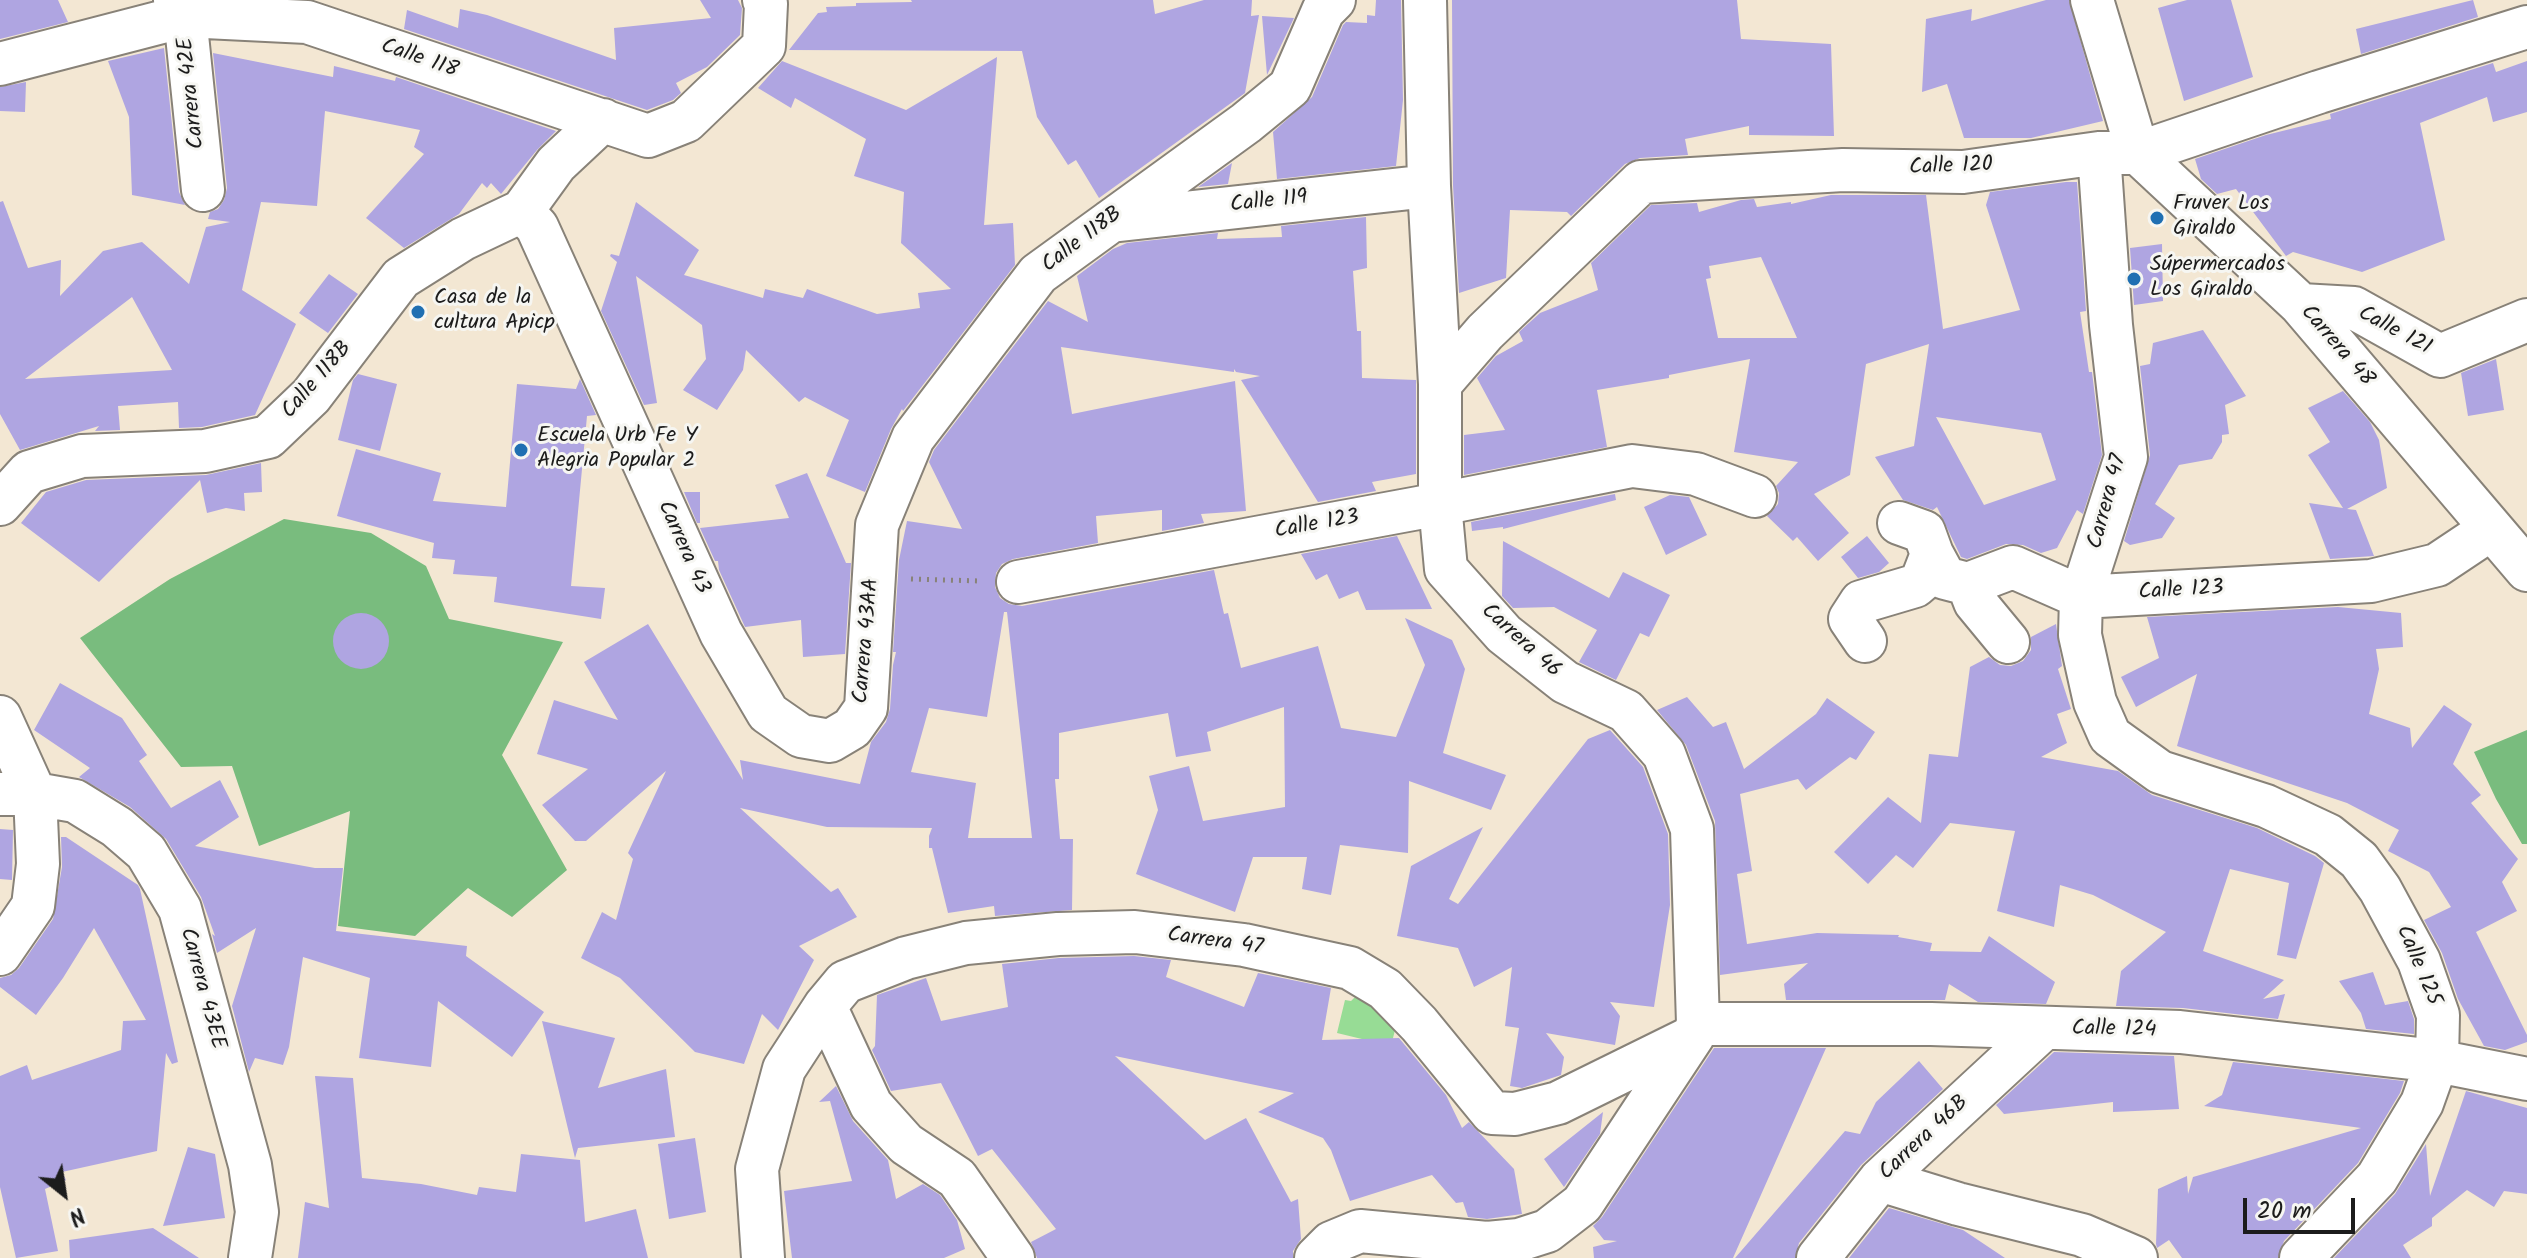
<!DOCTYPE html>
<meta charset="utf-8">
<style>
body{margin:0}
#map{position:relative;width:2527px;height:1258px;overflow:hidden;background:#f3e7d3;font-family:Kalam,sans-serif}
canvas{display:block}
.north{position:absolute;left:24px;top:1154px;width:80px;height:80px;-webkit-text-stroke:6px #f6f6f2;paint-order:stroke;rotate:150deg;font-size:22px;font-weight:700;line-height:32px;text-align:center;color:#1c1c1c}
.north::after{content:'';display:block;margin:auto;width:28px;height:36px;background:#1c1c1c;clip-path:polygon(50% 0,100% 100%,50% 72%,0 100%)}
.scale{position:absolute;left:2243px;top:1198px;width:112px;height:36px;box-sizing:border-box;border:4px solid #1c1c1c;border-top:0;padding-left:10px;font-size:24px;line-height:28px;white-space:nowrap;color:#1c1c1c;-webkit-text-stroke:6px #f6f6f2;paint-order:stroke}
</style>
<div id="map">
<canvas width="2527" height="1258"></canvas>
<div class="north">N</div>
<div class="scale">20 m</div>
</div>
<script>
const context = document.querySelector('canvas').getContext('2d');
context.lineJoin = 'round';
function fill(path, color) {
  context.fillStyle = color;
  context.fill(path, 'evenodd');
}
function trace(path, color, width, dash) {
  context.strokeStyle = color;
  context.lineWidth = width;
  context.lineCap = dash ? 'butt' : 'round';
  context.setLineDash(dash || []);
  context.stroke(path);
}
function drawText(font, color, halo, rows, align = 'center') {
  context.font = font + ' Kalam,sans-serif';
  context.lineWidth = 6;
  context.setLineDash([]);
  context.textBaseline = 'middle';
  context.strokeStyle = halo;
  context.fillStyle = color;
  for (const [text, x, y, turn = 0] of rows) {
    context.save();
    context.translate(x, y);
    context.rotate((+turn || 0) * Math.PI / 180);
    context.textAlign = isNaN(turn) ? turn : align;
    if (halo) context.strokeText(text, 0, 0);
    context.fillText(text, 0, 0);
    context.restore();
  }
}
fill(new Path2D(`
 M1357 995 1401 1006 1391 1046 1337 1033 1345 1000 1351 1001Z`), '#97dc95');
fill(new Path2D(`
 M284 519 371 533 426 566 449 619 563 642 502 755 567 870 512 917 468 888 415 936 338 926 350 811 259 846 232 766 181 767 80 638 170 579Z
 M2527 730V844H2522L2496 799 2474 752Z`), '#79bc7e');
fill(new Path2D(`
 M0 0H58L68 22 0 39Z
 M700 0H738L742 8 740 35 707 67 676 83 681 93 673 100 647 110 404 29 407 10 458 28 460 9 487 15 616 60 614 28 711 18Z
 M911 0H1153L1155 14 1204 0H1252L1251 16 1259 15 1245 93 1099 198 1076 160 1068 165 1037 117 1022 51 789 50 818 13 827 12 826 7 856 6V3L912 2Z
 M1376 0H1401L1403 100 1396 166 1277 179 1273 132 1312 97 1343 25 1346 22 1367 23V15L1375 16Z
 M1452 0H1737L1741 39 1831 44 1834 136 1749 135V126L1685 139 1688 155 1640 158 1625 164 1571 216 1567 212 1510 210 1506 278 1459 293 1453 185Z
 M2046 0H2069L2103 121 2031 138H1964L1947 84 1922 92 1926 19 1972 9 1971 21Z
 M2187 0H2231L2253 77 2184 101 2158 8Z
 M2473 0 2478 17 2361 54 2356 29Z
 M1262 16 1294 18 1267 75Z
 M164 48 179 192 185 205 132 195 129 117 108 61Z
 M213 53 333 77 334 66 395 81 396 77 556 131 537 150 501 194 491 183 487 188 482 183 459 214 404 248 366 218 424 154 414 147 420 130 325 111 317 206 261 202 242 290 296 324 255 415 202 427 179 428 178 402 118 406 120 430 95 431 99 426 20 450 0 414V202L3 201 28 268 61 260 60 296 103 251 142 242 189 284 206 227 230 222 208 219 210 212 218 209 224 200 227 188ZM132 297 172 370 25 379Z
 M997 57 984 225 1013 223 1015 265 903 411 902 409 891 429 865 492 826 476 849 420 805 397 799 402 746 350 743 370 717 410 683 390 706 359 702 325 636 276 657 403 644 405 601 311 617 262 610 256 611 254 619 256 636 202 699 250 684 275 763 298 765 289 803 298 807 289 877 314 920 308 918 293 951 289 901 243 904 192 854 176 866 139 795 98 791 108 758 88 782 61 906 110Z
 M2527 61V112L2493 122 2487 97 2420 123 2445 240 2362 272 2293 252 2286 256 2236 189 2217 194 2201 179 2195 159 2266 135 2331 119 2330 114 2493 63 2496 72Z
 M26 82 25 112 0 111V87Z
 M1232 163 1228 184 1198 187Z
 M2066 182H2077L2086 311 2080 312 2089 372H2092L2102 455 2083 514 2077 510 2057 548 2041 553 2023 545 2006 544 1967 559 1961 557 1937 507 1933 510 1903 500 1875 457 1914 446 1929 344 1866 364 1850 475 1814 494 1849 533 1818 561 1797 537 1793 541 1767 516 1778 504 1779 493 1776 486 1798 462 1734 452 1750 359 1669 375V378L1597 390 1607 447 1464 475V435L1505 430 1477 378 1496 356 1523 341 1519 332 1540 313 1598 290 1591 263 1651 205 1697 203 1699 212 1741 200 1754 199 1757 207 1791 202V204L1831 195H1926L1943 329 2020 310 1986 205 1990 192ZM1761 257 1797 338H1718L1706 279 1711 278 1709 266ZM1936 417 2041 433 2056 480 1984 505Z
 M1366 217 1367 268 1353 271 1357 331H1361L1362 378 1416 380V474L1372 482 1376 491 1318 502 1241 380 1260 376 1236 372 1234 369V372L1061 347 1072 414 1235 381 1246 511 1201 514 1204 523 1162 531V510L1096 516 1098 543 1013 559 1002 564 996 573 995 587 1000 598 1009 604 1022 606 1214 570 1224 614 1228 613 1241 668 1318 646 1341 728 1396 737 1425 665 1405 618 1452 640 1465 669 1443 753 1506 775 1491 810 1409 781 1408 853 1340 845 1331 895 1302 889 1307 857H1253L1235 912 1136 874 1158 810 1149 776 1189 766 1203 821 1285 807 1284 707 1207 732 1211 751 1176 757 1168 713 1059 733V779H1055L1060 839H1073L1072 910 995 916 994 906 948 913 932 848H929V836L932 828 827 827 740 808 831 892 838 888 857 917 799 946 814 960 778 1030 762 1014 744 1064 695 1052 620 978 581 958 602 912 616 920 633 859 628 853 666 771 586 841H575L542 805 588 769 537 754 554 700 618 720 584 662 648 624 743 780 740 760 860 784 871 742 886 722 890 709 893 665 896 652H893L899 560 907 521 962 529 929 462 934 450 1048 301 1088 322 1077 276 1113 249 1127 243 1218 233 1217 239 1282 237 1281 226ZM1004 612H1007L1032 838H968L976 783 911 772 929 708 987 717Z
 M2162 244 2163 301 2134 305 2130 248Z
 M329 274 358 294 328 333 299 313Z
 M2203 330 2246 396 2225 405 2229 434 2222 435V442L2212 459 2179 465 2155 504 2175 518 2162 538 2130 545 2124 541 2150 455 2140 366 2150 364 2153 343Z
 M2496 359 2504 410 2468 416 2461 373Z
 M358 374 397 384 380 451 338 440 353 380Z
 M580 379 596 415 587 416 571 586 605 588 601 619 494 602 497 577 453 574 455 560 432 558 434 543 337 516 356 449 441 473 433 501 506 507 517 384 576 389Z
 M2343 391 2370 422 2379 440 2387 488 2347 509 2356 510 2374 556 2330 559 2309 503 2343 508 2308 455 2330 442 2308 408Z
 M261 463 262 492 244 493 245 511 226 508 207 513 200 480 99 582 21 523 46 492 86 480 206 475Z
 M807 473 846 563H851L845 654 803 657 801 620 745 627 719 570 718 561H715L700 528 789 518 775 485Z
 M684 492H700V523H697Z
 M1615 494 1616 500 1503 529V527L1472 531 1471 522Z
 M1670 495 1689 497 1707 535 1666 555 1644 507Z
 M1397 536 1432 609 1366 610 1358 591 1339 599 1327 574 1316 580 1301 554Z
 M1867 536 1889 563 1879 572 1858 578 1841 557Z
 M1503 541 1609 598 1623 572 1670 595 1649 637 1640 633 1616 680 1579 662 1597 630 1554 607 1513 608 1502 596Z
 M2338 607 2401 613 2403 647 2376 649 2379 669 2369 714 2410 728 2412 748 2444 705 2472 724 2453 764 2481 795 2471 803 2518 859 2502 882 2517 911 2476 932 2527 1035V1042L2505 1050 2484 1046 2458 999 2442 953 2424 920 2451 907 2429 872 2388 851 2399 830 2347 803 2177 746 2197 674 2136 707 2121 677 2159 658 2147 617Z
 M333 641a28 28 0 1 1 56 0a28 28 0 1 1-56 0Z
 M2056 624 2062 666 2058 669 2071 709 2057 714 2067 743 2041 757 2118 771 2152 795 2257 828 2315 856 2324 863 2296 959 2277 955 2289 883 2230 869 2203 951 2284 980 2263 999 2285 994 2278 1019 2183 1008 2116 1006 2121 971 2166 932 2093 895 2060 885 2054 927 1997 911 2015 831 1950 823 1913 868 1896 855 1868 884 1834 852 1888 797 1921 823 1929 754 1958 757 1970 667 1989 657 2000 665 2011 666 2023 661 2031 650V637Z
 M60 683 122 718 147 755 139 761 171 808 220 780 239 817 195 846 315 868H343L336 931 467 946 466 956 544 1012 512 1057 438 1001 431 1067 359 1058 370 978 303 957 289 1047 283 1065 255 1058 249 1072 232 1006 256 928 217 953 212 934 215 936 201 897 166 839 130 807 79 777 90 768 34 730Z
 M1687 697 1713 727 1726 722 1744 769 1816 714 1827 698 1875 732 1856 760 1850 757 1806 790 1798 779 1740 794 1752 871 1737 874 1747 944 1817 933 1899 935 1898 937 1932 943 1930 951 1981 952 1989 936 2055 982 2046 1004 1978 1002 1949 984 1945 1000H1786L1784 984 1808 963 1720 975 1715 821 1686 745 1657 710Z
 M1610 730 1643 767 1668 834 1670 905 1654 1007 1610 1002 1620 1016 1615 1045 1546 1033 1564 1057 1561 1075 1522 1088 1510 1086 1519 1028 1505 1026 1512 967 1474 987 1458 948 1397 936 1411 866 1483 827 1449 899 1458 904 1588 739Z
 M0 829 13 830 12 880 0 879Z
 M61 837H66L138 885 140 889 178 1062 172 1064 166 1053 157 1151 62 1172 66 1180 45 1189 58 1251 16 1258 0 1187V1076L27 1065 32 1080 121 1050 123 1021 146 1020 94 928 63 978 36 1015 0 987V978L11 975 19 968 53 919 62 867Z
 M1134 956 1171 960 1166 977 1244 1007 1258 973 1331 988 1322 1040 1399 1038 1446 1095 1462 1128 1469 1122 1514 1169 1522 1214 1487 1219 1468 1217 1463 1202 1456 1203 1432 1175 1350 1201 1331 1150 1323 1138 1258 1112 1294 1093 1115 1056 1205 1140 1246 1118 1291 1202 1298 1199 1301 1239 1293 1251V1258H1037L1031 1242 1056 1229 992 1149 978 1156 941 1083 891 1091 872 1050 875 1046 877 995 926 978 941 1021 1008 1007 1002 964 1059 958Z
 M2373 972 2385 1005 2408 1001 2414 1019V1034L2366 1029 2361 1013 2339 981Z
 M542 1021 615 1038 598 1088 666 1069 675 1137 578 1148 575 1158Z
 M1714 1048H1826L1733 1258H1594L1593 1247 1617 1241 1604 1240 1593 1226 1602 1217Z
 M2054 1052 2174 1056 2179 1109 2113 1112V1102L2004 1114 1996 1105Z
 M1919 1061 1943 1089 1861 1165 1799 1243 1795 1258H1735L1845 1131 1860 1134 1876 1102Z
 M2233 1062 2404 1081 2400 1093 2358 1163 2284 1241 2278 1258H2182L2169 1240 2157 1248 2156 1244 2158 1189 2187 1176 2188 1194 2193 1177 2361 1128 2204 1106 2222 1095Z
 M315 1076 353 1078 362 1178 421 1184 477 1195 479 1187 516 1192 521 1154 580 1160 585 1222 636 1209 648 1258H298L305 1202 329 1208Z
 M836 1086 853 1121 888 1160 896 1199 923 1184 940 1195 957 1220 965 1249 944 1258H792L784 1191 852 1181 830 1101 819 1102Z
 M2466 1091 2527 1108V1194L2504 1191 2494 1207 2467 1190 2432 1218V1226L2403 1245 2411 1258H2334L2395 1194 2426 1144 2430 1196Z
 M1603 1112 1600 1134 1564 1187 1544 1159Z
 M695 1138 706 1212 669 1219 658 1144Z
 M188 1147 215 1154 225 1218 163 1226Z
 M1889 1208 1963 1230 2005 1258H1849Z
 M153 1228 199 1258H70L69 1240Z`), '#afa5e1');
const minor = new Path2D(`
 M175 0 185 16 203 190
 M2092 0 2138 153 2301 305 2527 570
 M0 64 185 16 307 22 648 136 686 121 764 46 766 4 764 0
 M2099 153 2111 325 2126 457 2081 597 2080 635 2095 702 2110 736 2160 772 2266 806 2328 835 2359 860 2380 889 2419 961 2438 1015 2437 1061 2422 1103 2377 1178 2301 1258
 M522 211 537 227 721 633 768 713 801 736 830 741 852 728 866 708 877 525 913 438 1038 274 1246 123 1290 87 1323 11 1334 0
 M1111 221 1429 186
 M2301 305 2354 308 2440 356 2527 320
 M1440 384 1485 332 1641 182 1843 170 1963 172 2099 153H2138L2319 92 2527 27
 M0 504 29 472 82 456 205 451 268 437 311 396 401 278 463 239 522 211 556 164 603 120
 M1899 523 1924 532 1932 554 1945 578 1968 584 2013 567 2081 597 2371 581 2437 565 2491 529
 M1018 582 1440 504 1632 466 1696 474 1755 496
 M1968 584 1975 602 2008 642
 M1865 641 1850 619 1861 602 1915 586 1922 580 1932 554
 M0 717 35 794 38 864 33 906 0 954
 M0 794H35L75 801 117 827 146 852 180 909 250 1165 257 1212 250 1258
 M825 1006 871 1105 906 1144 957 1178 1013 1258
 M1698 1024H1931L2180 1032 2437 1061 2527 1079
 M1880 1180 1958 1204 2082 1235 2136 1258
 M763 1258 757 1169 784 1069 825 1006 845 982 906 958 966 943 1058 934 1135 932 1244 945 1350 968 1385 989 1419 1024 1492 1113 1515 1114 1558 1103 1692 1037
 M1316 1258 1331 1243 1360 1231 1487 1243 1519 1240 1547 1231 1582 1204 1693 1036 1698 1024 1692 829 1664 754 1626 711 1565 682 1504 634 1446 569 1440 504V384L1429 186 1425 0
 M1818 1258 1880 1180 2043 1029`);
trace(minor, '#888278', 46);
trace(new Path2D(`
 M911 579 981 581`), '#888278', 5, [2, 6]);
trace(minor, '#fff', 42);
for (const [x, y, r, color] of [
 [2157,218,8,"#1f6fb2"],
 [2134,279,8,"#1f6fb2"],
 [418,312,8,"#1f6fb2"],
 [521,450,8,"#1f6fb2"]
]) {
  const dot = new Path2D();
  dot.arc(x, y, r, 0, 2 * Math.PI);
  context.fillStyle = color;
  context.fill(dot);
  trace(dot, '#f6f6f2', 3);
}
drawText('22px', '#1c1c1c', '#f6f6f2', [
 ["Calle 118",419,60,19],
 ["Carrera 42E",193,93,-96],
 ["Calle 120",1951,168,-2],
 ["Calle 119",1269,203,-6],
 ["Calle 118B",1083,241,-37],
 ["Calle 121",2394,332,28],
 ["Carrera 48",2336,347,49],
 ["Calle 118B",318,381,-49],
 ["Carrera 47",2109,502,-75],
 ["Calle 123",1317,526,-10],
 ["Carrera 43",682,548,66],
 ["Calle 123",2181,592,-3],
 ["Carrera 43AA",868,641,-85],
 ["Carrera 46",1520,642,42],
 ["Carrera 47",1215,943,8],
 ["Calle 125",2417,966,67],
 ["Carrera 43EE",201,989,75],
 ["Calle 124",2114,1031,1],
 ["Carrera 46B",1925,1139,-43]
]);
drawText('22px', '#1c1c1c', '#f6f6f2', [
 ["Fruver Los",2173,205],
 ["Giraldo",2173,230],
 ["Súpermercados",2150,266],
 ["Los Giraldo",2150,291],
 ["Casa de la",434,299],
 ["cultura Apicp",434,324],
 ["Escuela Urb Fe Y",537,437],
 ["Alegria Popular 2",537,462]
], 'left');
</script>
